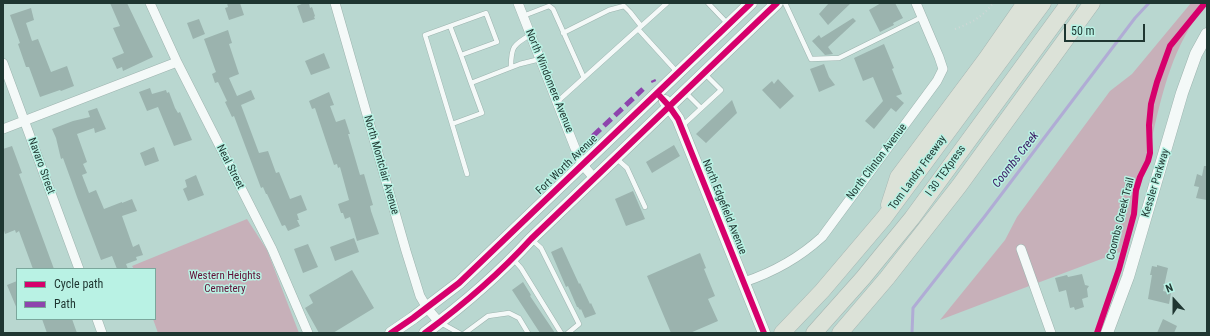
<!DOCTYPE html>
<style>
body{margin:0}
#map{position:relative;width:1210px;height:336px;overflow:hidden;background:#b9d7d0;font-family:"Roboto Condensed",sans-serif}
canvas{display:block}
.frame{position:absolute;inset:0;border:4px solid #1f3631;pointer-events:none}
.legend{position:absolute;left:16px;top:268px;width:140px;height:52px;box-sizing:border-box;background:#b9f2e4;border:1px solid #7ba79c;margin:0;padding:5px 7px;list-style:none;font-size:12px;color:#1f3631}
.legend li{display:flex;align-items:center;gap:8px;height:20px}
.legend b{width:20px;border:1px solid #7ba79c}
.north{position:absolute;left:1154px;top:280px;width:40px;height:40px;-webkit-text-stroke:3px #b9f2e4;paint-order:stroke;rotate:339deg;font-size:11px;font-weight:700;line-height:16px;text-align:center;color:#1f3631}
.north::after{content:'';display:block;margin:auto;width:14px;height:18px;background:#1f3631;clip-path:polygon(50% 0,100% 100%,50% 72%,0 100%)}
.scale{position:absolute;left:1064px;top:24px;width:81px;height:18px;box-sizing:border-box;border:2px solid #1f3631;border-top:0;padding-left:5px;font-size:12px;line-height:14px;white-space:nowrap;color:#1f3631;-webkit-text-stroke:3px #b9f2e4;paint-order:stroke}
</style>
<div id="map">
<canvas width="1210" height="336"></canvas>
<div class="frame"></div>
<ul class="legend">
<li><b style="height:5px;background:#d6006c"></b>Cycle path</li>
<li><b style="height:5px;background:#8e44ad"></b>Path</li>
</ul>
<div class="north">N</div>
<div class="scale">50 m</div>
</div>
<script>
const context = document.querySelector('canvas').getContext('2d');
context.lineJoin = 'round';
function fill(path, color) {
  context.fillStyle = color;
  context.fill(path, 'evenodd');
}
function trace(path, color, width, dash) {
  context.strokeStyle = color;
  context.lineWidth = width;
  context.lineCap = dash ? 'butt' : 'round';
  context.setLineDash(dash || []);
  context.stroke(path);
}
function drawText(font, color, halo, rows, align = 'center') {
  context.font = font + ' "Roboto Condensed",sans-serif';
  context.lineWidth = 3;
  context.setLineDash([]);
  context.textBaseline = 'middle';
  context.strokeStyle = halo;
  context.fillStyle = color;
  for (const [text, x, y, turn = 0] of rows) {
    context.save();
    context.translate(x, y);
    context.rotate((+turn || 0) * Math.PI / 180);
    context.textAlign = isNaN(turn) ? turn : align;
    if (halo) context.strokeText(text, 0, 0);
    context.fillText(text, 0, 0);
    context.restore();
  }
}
fill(new Path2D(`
 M1191 3H1207C1199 13 1191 24 1185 36 1162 78 1155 130 1143 176 1137 202 1128 227 1120 252L1024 288 940 320 1005 240 1017 217 1110 91 1132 74Z
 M247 219 267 250 299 333H158L153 319H155V269H134L132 266Z`), '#c7b0b9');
trace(new Path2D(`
 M912 333 913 308 985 216 1135 18 1149 3`), '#b0acd5', 3);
fill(new Path2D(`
 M110 3H127L153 57 123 71 122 67 117 69 112 58 124 53 113 28 120 26Z
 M227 3H240L244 15 229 20 225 8 228 7Z
 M304 3H309L310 8 312 7 315 16 314 17 315 19 303 23 297 6Z
 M829 3H851L828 25 819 14Z
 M881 3H895L903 18 893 23 894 25 880 32 869 10Z
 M31 8 34 20 26 23 32 41 38 39 51 72 67 66 74 86 61 91 60 90 40 97 29 67H26L18 44 20 43 10 15Z
 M853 18 856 21 828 47 833 54 825 55 812 41 819 35 821 38Z
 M199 19 205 34 193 39 187 23Z
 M228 30 232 43 229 44 239 74 229 78 237 96 251 90 255 99 241 105 259 153 268 151 276 173 279 172 290 199 301 195 307 210 297 214 299 220H297L300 226 288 231 285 225 282 226 267 194H266L263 187 261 188 234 116 232 117 225 102 227 101 218 82 215 83 212 74 216 72 204 39Z
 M884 44 894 68 892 69 902 94 896 96 904 103 896 112 891 108 874 129 865 121 883 101 873 77 863 81 854 58Z
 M324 53 330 68 311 75 305 61Z
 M824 64 829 77 835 85 819 92 810 69Z
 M778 79 794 96 780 109 762 90 772 81 774 84Z
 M150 88 152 94 166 90 167 93 169 92 175 108 178 113 180 112 192 140 174 146 158 107 147 111 139 92Z
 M329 92 334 105 330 106 336 122 345 119 350 134H348L360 175 364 174 373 205 370 206 371 211 379 234 357 241 350 217 345 219 343 213H341L338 204 349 200 340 167 338 168 337 164 334 165 315 108 312 109 309 101Z
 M732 100 737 113 706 143 696 134Z
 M97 108 106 129 95 133 94 128 77 134 87 162 83 164 87 173 82 175 89 193 96 190 104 209 122 202V203L132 199 137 211 122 216 133 247 139 244 143 255 136 257 137 260 126 264 128 269H117L112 256 101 260 77 197 71 180 63 158 61 159 56 138 52 129 73 121 90 117 88 111Z
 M674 145 680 156 652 173 646 162Z
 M12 146 22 173 19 174 54 269H33L19 231 16 233 15 230 5 234 3 227V149Z
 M154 147 159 161 145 166 140 153Z
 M1204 166H1207V200L1196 198 1199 187 1194 186 1197 174 1202 176Z
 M196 175 204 195 188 201 183 189 187 187 185 180Z
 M633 191 645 219 626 226 615 199Z
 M354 238 359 252 335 261 330 247Z
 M308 244 318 267 303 273 294 249Z
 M562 247 579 284 580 283 590 304 591 303 596 314 585 318 581 309 580 310 578 307H577L568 286 566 287 551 252Z
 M700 253 706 268 704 269 715 296 708 299 718 321 690 333H671L647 276Z
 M1157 265 1168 268 1163 291 1171 293 1169 304 1148 299 1152 275H1150L1152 266 1157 267Z
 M352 270 374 308 333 333H319L305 308 313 303 309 295Z
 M1082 274 1085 285 1089 286 1087 289 1088 297 1082 299 1084 307 1075 310 1074 307 1070 308 1066 290 1059 292 1055 278 1067 275 1068 277Z
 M17 281V309L7 285Z
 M523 282 531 295 530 296 555 333H540L512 290Z
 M42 319H72L77 333H47Z
 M1163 319 1177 326 1174 333H1157Z`), '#9bb3ae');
const lane = new Path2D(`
 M708 3 727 23
 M785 3 811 59 839 58 922 17
 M523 16 549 6 553 9 584 78
 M450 26 461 55
 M638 29 677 72
 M563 33 609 10 624 6 630 12 641 26
 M511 67C511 47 513 45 530 35
 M471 83 461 55 497 42 486 13 425 35 452 124 482 113 471 83 520 64 540 59
 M685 92 701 108
 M557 102 667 3
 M452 124 467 174
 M682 126 721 90 704 73
 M617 159 627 168 645 207
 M531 239 541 248 579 324 568 333
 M513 259 521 268 561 333
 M441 323 459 333
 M465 333 488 316 509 313 519 318 528 333`);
const street = new Path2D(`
 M150 3 177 62 272 249 308 333
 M335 3 406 251 420 296 427 308 439 322
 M518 3 575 148 582 164 594 178
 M3 63 79 269
 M3 129 177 62
 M1021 249 1051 333
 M744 282C774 272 798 259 822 237L937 81 943 69 939 57 916 3
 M97 319 102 333`);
const secondary = new Path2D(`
 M665 101 669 106 678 119 764 333
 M391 333 413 318 459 283 751 3
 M425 333C463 305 499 274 531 239L777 3
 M1107 333 1128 277 1182 93 1196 54 1207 34`);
const highway = new Path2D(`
 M889 205 898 177 986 59 1025 3
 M782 333 822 291 884 218 1043 3
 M814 333 863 278 912 218 1069 3
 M840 333 887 278 959 186 1092 3`);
trace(lane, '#9cb3ae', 5.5);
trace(street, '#9cb3ae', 10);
trace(secondary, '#9cb3ae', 13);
trace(highway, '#a6b6b2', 17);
trace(new Path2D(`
 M955 29C971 23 983 17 993 3`), '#ced8d6', 2, [1, 3]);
trace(lane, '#f4f9f8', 4.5);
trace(street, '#f4f9f8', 9);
trace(secondary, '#f4f9f8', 12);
trace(highway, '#dce2d8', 16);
trace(new Path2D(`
 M653 80 654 82
 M593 136 643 89`), '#8e44ad', 5, [10, 5]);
trace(new Path2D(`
 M657 93 669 106 678 119 764 333
 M391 333 413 318 459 283 751 3
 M425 333C463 305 499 274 531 239L777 3
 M1097 333 1119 269 1134 214 1136 190 1140 177 1148 161 1150 153 1149 125 1151 104 1157 82 1170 46 1205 3`), '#d6006c', 6);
drawText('11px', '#1f3631', '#b9f2e4', [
 ["North Windomere Avenue",549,81,68],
 ["North Clinton Avenue",877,162,-53],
 ["North Montclair Avenue",381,165,74],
 ["Fort Worth Avenue",567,165,-44],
 ["Navaro Street",41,166,70],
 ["Neal Street",230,167,63],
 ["I 30 TEXpress",946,171,-54],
 ["Tom Landry Freeway",918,173,-54],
 ["Kessler Parkway",1156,183,-73],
 ["North Edgefield Avenue",724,207,68],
 ["Coombs Creek Trail",1121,219,-76]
]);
drawText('11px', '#620f36', '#b9f2e4', [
 ["Western Heights",225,276],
 ["Cemetery",225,289]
]);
drawText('italic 12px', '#3d2068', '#b9f2e4', [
 ["Coombs Creek",1016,160,-52]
]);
</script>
